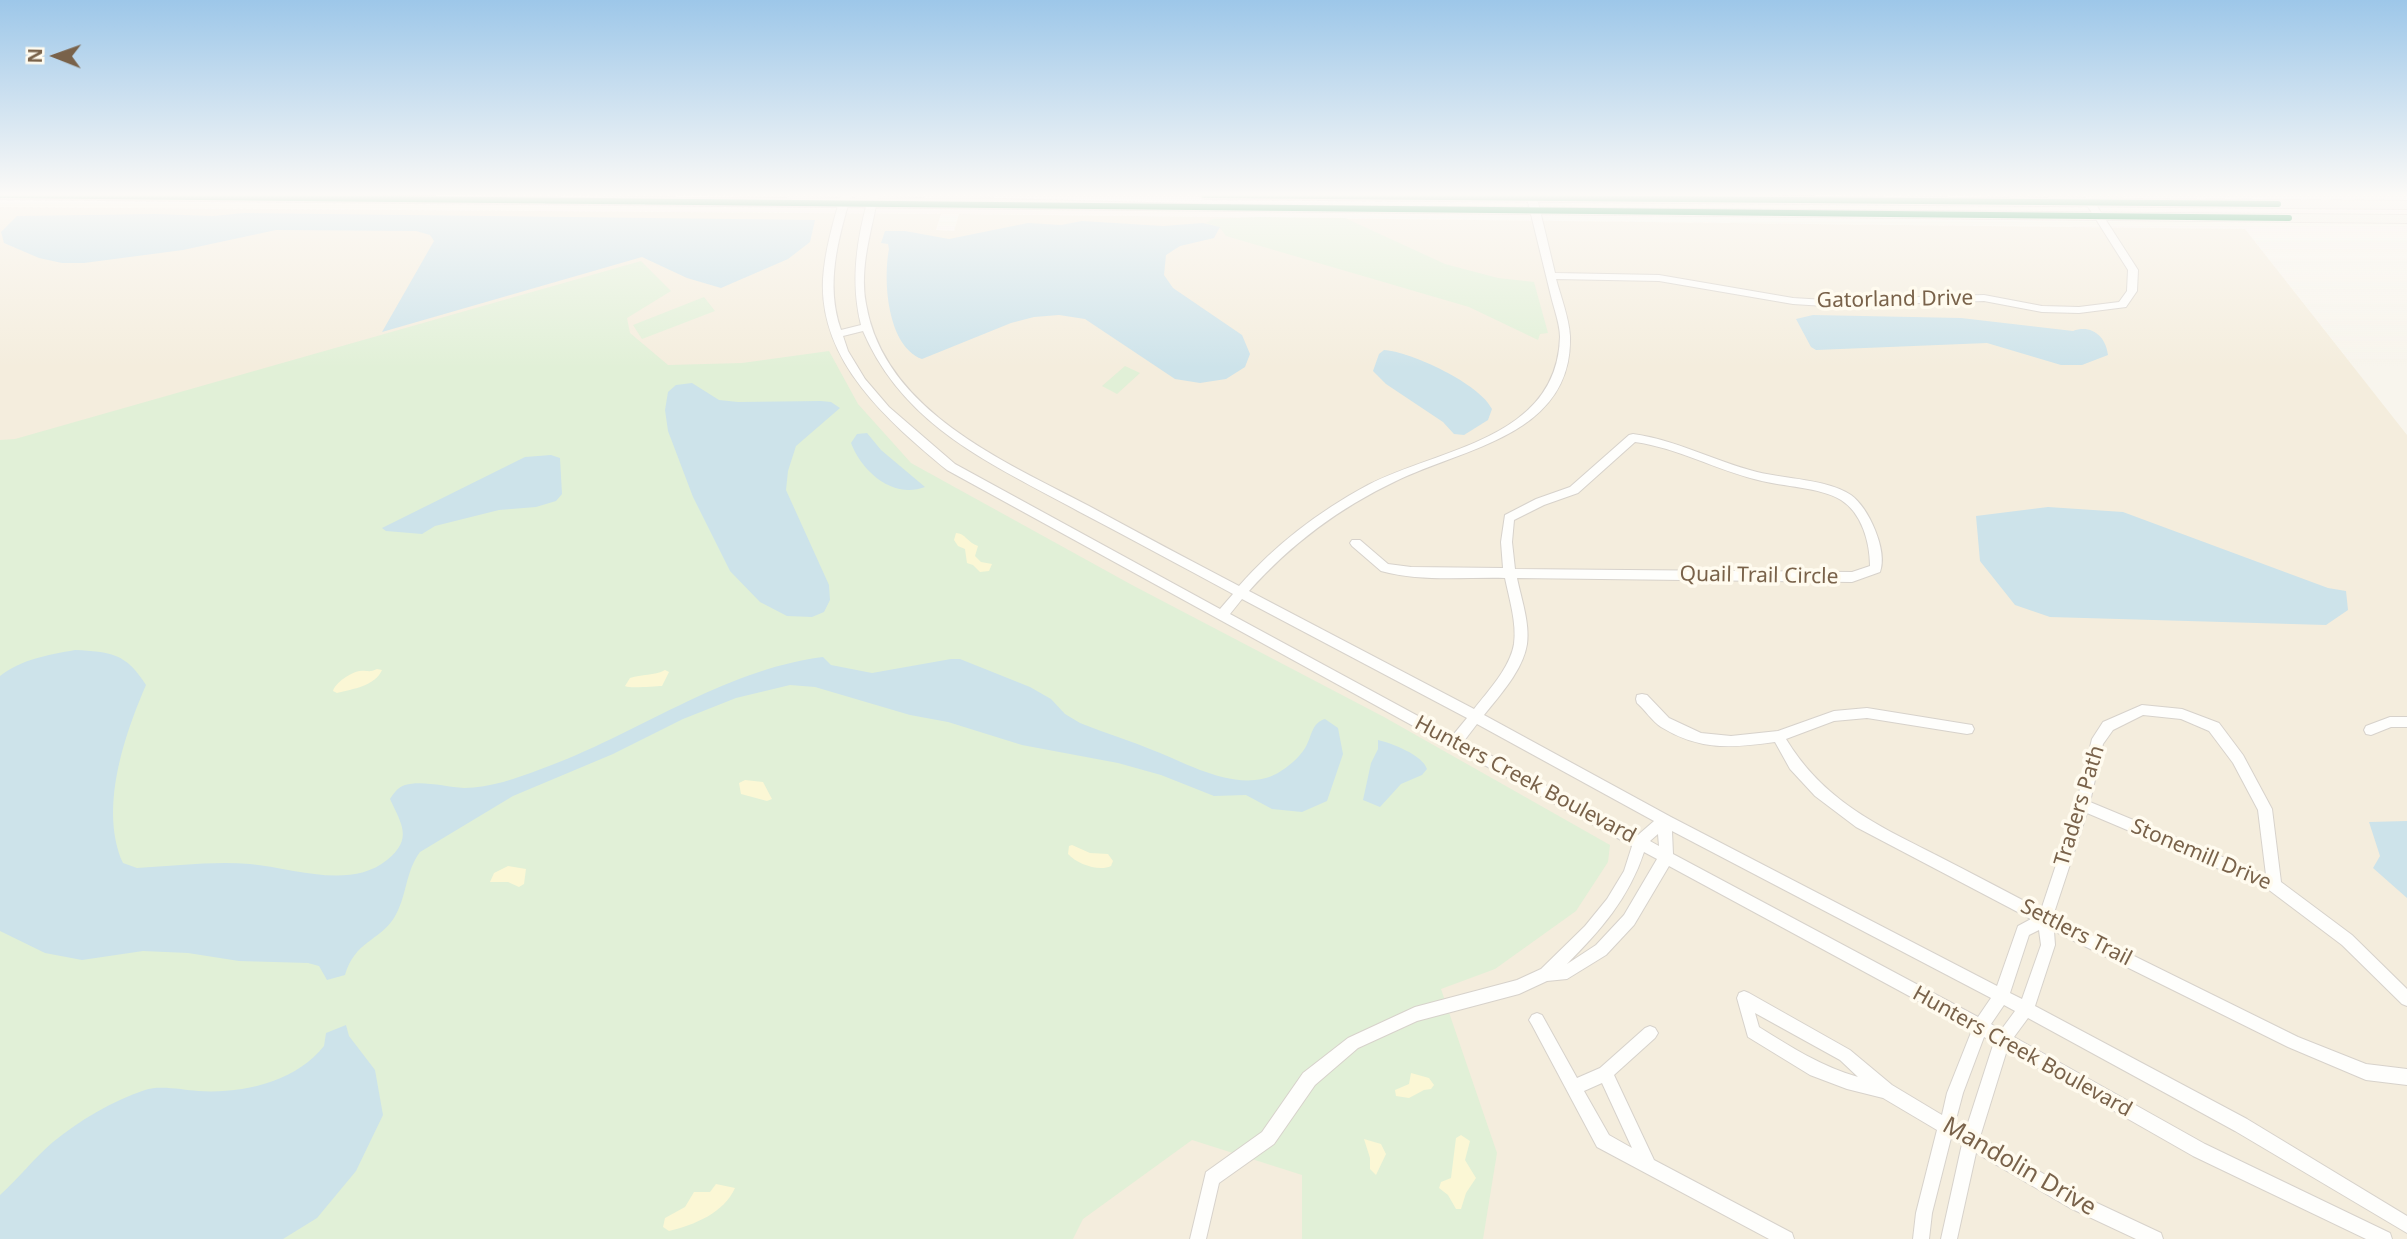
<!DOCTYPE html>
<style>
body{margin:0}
#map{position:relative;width:2407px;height:1239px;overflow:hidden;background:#f8f5ed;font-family:"Noto Sans",sans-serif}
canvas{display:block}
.north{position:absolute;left:21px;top:21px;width:70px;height:70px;-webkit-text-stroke:5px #fffbef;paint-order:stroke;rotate:271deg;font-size:19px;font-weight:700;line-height:28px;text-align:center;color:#79624a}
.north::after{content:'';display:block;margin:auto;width:24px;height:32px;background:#79624a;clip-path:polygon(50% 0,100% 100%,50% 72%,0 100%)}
</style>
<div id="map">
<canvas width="2407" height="1239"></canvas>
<div class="north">N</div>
</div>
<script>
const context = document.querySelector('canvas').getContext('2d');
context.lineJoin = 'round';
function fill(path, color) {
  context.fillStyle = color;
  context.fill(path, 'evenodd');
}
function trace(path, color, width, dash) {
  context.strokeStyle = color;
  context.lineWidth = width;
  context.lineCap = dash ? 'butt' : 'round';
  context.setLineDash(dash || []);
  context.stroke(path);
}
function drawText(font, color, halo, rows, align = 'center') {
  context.font = font + ' "Noto Sans",sans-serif';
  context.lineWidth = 7;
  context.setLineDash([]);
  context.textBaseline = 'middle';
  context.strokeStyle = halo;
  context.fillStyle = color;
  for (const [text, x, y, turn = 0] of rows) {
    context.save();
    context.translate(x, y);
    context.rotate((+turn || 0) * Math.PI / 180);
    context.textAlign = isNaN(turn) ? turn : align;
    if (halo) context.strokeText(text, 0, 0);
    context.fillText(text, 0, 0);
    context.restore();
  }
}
fill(new Path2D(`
 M0 207 941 214 936 230 954 231 959 214 2245 229 2407 435V1239H0Z`), '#f4eddd');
fill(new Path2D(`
 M1259 217 1345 218 1445 264 1498 278 1534 282 1548 333 1540 334 1538 340 1469 307 1226 236 1219 227 1206 223 1213 219Z
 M641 261 671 291 627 318 630 333 668 365 742 363 829 351 858 404 911 463 1132 585 1384 717 1610 845 1608 862 1576 911 1495 969 1441 989 1497 1153 1483 1239H1302V1175L1192 1140 1083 1219 1073 1239H0V440L15 439Z
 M704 297 715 311 642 339 633 325Z
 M1125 366 1140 373 1117 394 1102 386Z`), '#e1f0d7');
fill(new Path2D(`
 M956 533C965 533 968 543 978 546L975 556 981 562 992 564 989 571 980 572 973 565 967 563 965 549 958 546 954 540Z
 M377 669 382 670C375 686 353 689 337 693L333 691C335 683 351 672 360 671 367 670 369 673 377 669Z
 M665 670 669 672 662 686C654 686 631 689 625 686L630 678C642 674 654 676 665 670Z
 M745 780 763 782 772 799 767 801 741 794 739 783Z
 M1072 845 1090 853 1108 854 1113 861 1111 866C1099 872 1077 864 1068 854L1069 846Z
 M508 866 526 869 524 884 519 887 508 882H490L494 873Z
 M1411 1073 1429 1078 1434 1085 1431 1089 1424 1090 1409 1098 1396 1096 1395 1090 1409 1084Z
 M1461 1135 1470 1141 1465 1160 1476 1178 1466 1193 1461 1209H1456L1448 1195 1439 1188 1441 1182 1451 1178 1456 1138Z
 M1364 1139 1381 1144 1386 1154 1376 1175 1370 1169V1158Z
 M716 1184 735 1188C724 1213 694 1225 669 1231L663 1227 665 1218 685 1207 694 1192H710Z`), '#fbf7d5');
fill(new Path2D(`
 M244 213 815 220 810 242 788 259 721 288 687 278 642 257 382 332 434 241 430 235 416 231 276 230 183 250 84 263H62L39 258 4 243 1 232 17 216 155 214 213 216Z
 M1082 221 1163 226 1203 223 1220 227 1214 238 1180 246 1166 255 1164 275 1173 288 1242 335 1250 354 1245 367 1226 379 1200 383 1175 379 1085 319 1059 315 1034 317 1011 323 922 359C887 346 883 280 889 249L888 244 881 243 885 231H905L949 239 1028 223 1061 225Z
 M1813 315 1961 318 2073 331C2091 324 2106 336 2108 355L2082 365H2061L1987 343 1816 350 1811 347 1796 319Z
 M1384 350C1412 352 1480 384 1492 409L1488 420 1464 435 1454 434 1443 422 1386 384 1373 371 1379 354Z
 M692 383 719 400 738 402 821 401 831 402 840 408 796 446 788 471 786 490 829 585 830 600 824 612 812 617 787 616 760 602 730 571 693 497 668 431 665 410 668 392 676 385Z
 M867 433 881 450 925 487C893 499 862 472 851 443L857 434Z
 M551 455 560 458 562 494 556 501 536 507 499 510 435 526 422 534 386 531 382 528 525 457Z
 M2048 507 2123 512 2328 588 2346 591 2348 610 2326 625 2050 617 2015 605 1980 561 1976 516Z
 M75 650C111 652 126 653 146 685 124 736 99 809 123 863L137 868C174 866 213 861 250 864 293 868 350 890 387 860 413 839 402 825 390 799 394 793 398 787 405 785 422 780 446 787 464 788 490 788 517 778 541 769 637 735 721 670 823 657L831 665 872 673 951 659H960L1030 687 1051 699 1065 714 1080 723C1105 733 1131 741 1155 751 1191 765 1239 794 1278 773 1288 767 1299 758 1305 748 1312 737 1311 723 1325 719L1338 728 1343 754 1327 801 1302 812 1272 809 1246 795 1214 796 1161 775 1118 763 1022 745 948 722 910 715 815 687 790 685 736 698 683 719 613 754 513 796 420 852C405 872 407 897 394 918 378 942 355 941 345 975L327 980 319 966 308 963 239 961 188 953 143 951 82 960 45 953 0 931V676C22 659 48 655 75 650Z
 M1378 740C1391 743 1423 755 1427 769L1422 775 1401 784 1380 807 1363 800 1371 763 1378 749Z
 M2407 821V898L2373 868 2380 856 2369 822Z
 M346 1025 349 1036 375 1070 383 1115 356 1171 317 1218 283 1239H0V1195C19 1178 34 1158 53 1142 80 1120 112 1101 145 1090 160 1085 183 1090 198 1091 241 1094 296 1082 324 1046L326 1033Z`), '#cde3ea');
const minor = new Path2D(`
 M841 195H851C838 239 825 285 841 330L861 325C850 280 857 239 869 195H878C872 231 859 266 866 304 884 411 1004 461 1089 506 1139 533 1189 560 1239 586 1276 544 1318 512 1368 485 1439 448 1557 440 1560 337 1560 324 1554 309 1551 296 1543 263 1535 231 1527 198L1529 196 1532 195 1537 198 1555 273 1659 275 1793 298 1825 300 1984 295 2042 306 2079 307 2119 302 2127 291 2128 270 2085 202 2090 199 2093 200 2138 270 2137 291 2126 307 2079 313 2042 312 1984 301 1825 306 1793 304 1659 281 1556 279C1561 297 1569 318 1570 336 1573 435 1464 448 1396 481 1339 508 1291 544 1249 591L1474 709C1488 691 1510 668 1514 644 1517 623 1509 598 1505 578 1464 577 1420 582 1381 571L1352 546 1350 543 1352 540H1360L1388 564 1411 567 1503 568 1501 542 1505 515 1536 499 1570 487 1629 435 1633 434C1677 440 1714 461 1757 472 1785 479 1827 479 1851 495 1869 508 1888 551 1880 572L1852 582 1517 578C1521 598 1530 623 1527 644 1523 670 1500 695 1484 715L1671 817 1997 986 2018 926 2031 919 1856 827 1815 796 1790 769 1775 742C1731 748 1700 751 1661 727 1652 721 1645 710 1637 703L1636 699 1637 695 1642 694 1647 695 1669 718 1701 733 1731 736 1778 731 1834 711 1867 708 1972 725 1974 729 1972 733 1967 734 1867 718 1834 721 1786 739C1823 800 1875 824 1936 855 1971 873 2006 891 2041 910L2076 805 2092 739 2103 722 2142 705 2182 709 2219 723 2243 755 2272 809 2281 882 2352 935 2407 989V1006L2402 1004 2342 945 2269 890 2087 813 2053 916 2298 1037 2366 1064 2407 1069V1085L2366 1080 2288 1047 2054 931 2055 945 2035 1006 2247 1119 2407 1216V1233L2235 1131 2028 1018 2014 1037 2205 1144 2390 1233 2392 1239H2366L2193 1156 2007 1050 1980 1137 2082 1196 2161 1233 2163 1239H2136L2070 1208 1976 1153 1957 1239H1941L1962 1144 1951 1138 1932 1213 1929 1239H1913L1916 1213 1937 1130 1883 1098 1847 1089 1810 1075 1748 1037 1737 998 1739 993 1744 991 1749 993 1850 1050 1892 1085 1942 1115 1947 1093 1972 1030 1669 866 1634 925 1606 955 1567 979 1547 981 1519 994 1417 1021 1358 1048 1315 1085 1274 1144 1219 1183 1206 1239H1190L1206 1172 1262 1132 1303 1073 1348 1038 1415 1007 1517 980 1541 969 1585 926 1607 899 1624 871 1632 846 947 470C888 421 819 362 823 279 825 250 833 223 841 195ZM863 331C904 427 992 464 1078 511 1130 538 1181 566 1233 594L1220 609 955 464 889 407 865 379 848 351 843 336ZM1635 442C1678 448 1716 470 1758 480 1783 487 1820 487 1841 500 1862 513 1870 543 1870 566L1852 572 1515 569 1512 542 1514 520 1544 505 1578 493ZM1242 599 1467 718 1453 735 1230 614ZM2143 715 2181 719 2209 731 2233 763 2258 810 2266 875 2090 802 2103 744 2113 730ZM1477 724 1654 821 1638 835 1464 741ZM1672 831 1991 998 1978 1017 1673 854ZM1658 834 1659 846 1650 841ZM1644 852 1657 859 1624 915 1596 945 1567 964C1600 931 1629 898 1644 852ZM2039 930 2041 945 2022 999 2010 993 2029 935ZM2004 1005 2015 1011 2001 1030 1991 1024ZM1755 1013 1840 1060 1858 1077C1822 1067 1791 1047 1759 1027ZM1984 1037 1994 1042 1966 1129 1955 1123 1963 1093Z
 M2390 717H2407V727H2391L2371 735 2366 734 2364 730 2366 726Z
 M1537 1013 1542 1015 1577 1078 1600 1068 1645 1028 1650 1026 1655 1028 1658 1033 1655 1038 1614 1075 1654 1160 1792 1233 1794 1239H1769L1597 1147 1532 1025 1529 1020 1532 1015ZM1602 1083 1632 1148 1609 1135 1584 1091Z`);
const major = new Path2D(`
 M0 195 1002 199 1218 205 2407 215V223C1605 216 802 205 0 199Z
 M1198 195H1573L2407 201V209L1204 199Z`);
trace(minor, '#d7d2cb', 2);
trace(major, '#dad2ca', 2);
fill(minor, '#fefefc');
fill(major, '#f3f0e6');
trace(new Path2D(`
 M0 195 2289 218
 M1204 195 2278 204`), '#00873e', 6);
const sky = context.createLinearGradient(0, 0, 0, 368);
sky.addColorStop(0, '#9dc7e9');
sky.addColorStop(0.53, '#fcfaf7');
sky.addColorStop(1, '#fcfaf700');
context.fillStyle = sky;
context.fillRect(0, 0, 2407, 368);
drawText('21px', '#79624a', '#fffbef', [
 ["Gatorland Drive",1895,300,-1],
 ["Quail Trail Circle",1759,576,1],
 ["Hunters Creek Boulevard",1525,780,28],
 ["Traders Path",2080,806,-73],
 ["Stonemill Drive",2201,855,23],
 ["Settlers Trail",2076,933,27],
 ["Hunters Creek Boulevard",2022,1052,29]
]);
drawText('24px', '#79624a', '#fffbef', [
 ["Mandolin Drive",2019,1167,30]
]);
</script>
